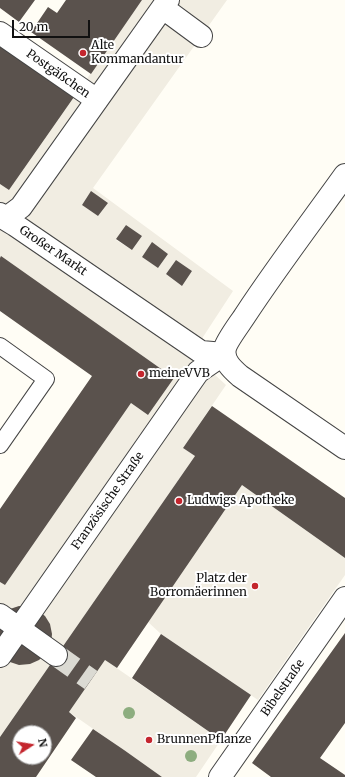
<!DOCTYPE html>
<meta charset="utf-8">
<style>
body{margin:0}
#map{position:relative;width:345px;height:777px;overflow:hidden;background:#fffdf5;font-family:Merriweather,serif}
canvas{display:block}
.north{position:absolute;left:12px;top:725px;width:40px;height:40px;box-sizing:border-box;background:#fff;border:1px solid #a0a0a0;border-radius:50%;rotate:78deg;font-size:11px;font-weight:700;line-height:16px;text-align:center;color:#111}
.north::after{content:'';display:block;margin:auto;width:14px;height:18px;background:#c4262e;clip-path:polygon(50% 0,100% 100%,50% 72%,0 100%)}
.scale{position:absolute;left:12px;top:20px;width:78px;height:18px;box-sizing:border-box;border:2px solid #111;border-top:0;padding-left:5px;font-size:12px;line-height:14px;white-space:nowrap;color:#111;-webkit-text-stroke:3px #fff;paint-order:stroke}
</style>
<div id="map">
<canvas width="345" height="777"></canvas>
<div class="north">N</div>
<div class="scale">20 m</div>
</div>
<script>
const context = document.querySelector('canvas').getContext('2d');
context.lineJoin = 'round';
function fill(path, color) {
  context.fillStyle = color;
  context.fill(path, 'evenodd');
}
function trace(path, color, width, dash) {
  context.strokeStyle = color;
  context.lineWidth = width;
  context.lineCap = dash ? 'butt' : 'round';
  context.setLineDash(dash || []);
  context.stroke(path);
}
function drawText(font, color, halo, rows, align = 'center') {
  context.font = font + ' Merriweather,serif';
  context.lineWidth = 4;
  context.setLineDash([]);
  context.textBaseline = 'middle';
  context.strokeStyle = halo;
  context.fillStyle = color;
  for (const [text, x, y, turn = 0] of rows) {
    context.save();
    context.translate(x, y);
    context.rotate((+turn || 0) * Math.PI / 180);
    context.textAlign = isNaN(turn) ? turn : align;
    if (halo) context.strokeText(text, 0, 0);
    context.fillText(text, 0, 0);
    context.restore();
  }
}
fill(new Path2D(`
 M142 0H227L93 188 233 291 203 337 201 351 214 374 226 385 183 448 195 456 0 737V582L5 585 131 403 148 415 174 378 1 257 0 258V184L9 190ZM91 192 108 203 98 216 82 205ZM126 225 142 236 132 250 116 240ZM152 243 168 254 158 268 142 257ZM176 260 192 271 182 286 166 274Z
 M242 485 345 558V575L258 700 161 634 148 622Z
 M105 660 221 740 196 777H162L69 712Z`), '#f1ede2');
fill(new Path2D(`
 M0 0H35L19 22 0 8Z
 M66 0H142L91 74 31 32 48 7 57 13Z
 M0 46 74 97 9 190 0 184Z
 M91 191 108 203 98 216 82 205Z
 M126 225 142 236 132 250 116 239Z
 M152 242 168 254 158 268 142 257Z
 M1 256 174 378 148 415 131 403 5 585 0 582V509L92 376 0 311V258Z
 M176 260 192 271 182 286 166 274Z
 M212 406 345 498V558L242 485 117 668 105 660 69 712 76 718 36 777H0V737L195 456 183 448ZM20 733H44V757H20Z
 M19 606 29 607 37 610 45 616 50 624 52 634 51 644 46 653 39 660 30 664 19 665 10 662 2 657 0 653V617L10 609Z
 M345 633V723L320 758 345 775V777H271L252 763Z
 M161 634 251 695 221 740 132 678Z
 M93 729 124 750 162 777H96L71 760Z`), '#5a524d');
trace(new Path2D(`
 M56 655 91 680`), '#dbdad3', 22, [22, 11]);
const service = new Path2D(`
 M0 346 46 379 0 445`);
const pedestrian = new Path2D(`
 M163 8 201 36
 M0 33 97 100
 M0 214 4 216 5 219 15 225 201 352 224 354
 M5 219 21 207 168 0
 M0 615 56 655
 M0 656 198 372 205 367 224 354`);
const minor = new Path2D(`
 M345 175C312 221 277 267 246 314 241 322 227 340 225 348 222 360 232 369 240 376L345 448
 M220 777 345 598`);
trace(service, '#444', 18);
trace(pedestrian, '#444', 24);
trace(minor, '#444', 24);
trace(service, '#fff', 16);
trace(pedestrian, '#fff', 22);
trace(minor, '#fff', 22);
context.fillStyle = '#8dad7f';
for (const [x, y] of [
 [129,713],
 [191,756]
]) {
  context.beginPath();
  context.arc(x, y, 6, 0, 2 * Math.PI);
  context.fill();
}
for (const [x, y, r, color] of [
 [83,53,4,"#c4262e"],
 [141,374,4,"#c4262e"],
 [179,501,4,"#c4262e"],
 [255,586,4,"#c4262e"],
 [149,740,4,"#c4262e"]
]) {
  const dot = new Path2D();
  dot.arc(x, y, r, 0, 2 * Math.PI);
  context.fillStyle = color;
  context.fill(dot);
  trace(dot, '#fff', 1.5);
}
drawText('12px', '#111', '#fff', [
 ["Alte",91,46],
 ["Kommandantur",91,60],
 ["meineVVB",149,374],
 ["Ludwigs Apotheke",187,501],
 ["Platz der",247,579,"right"],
 ["Borromäerinnen",247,593,"right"],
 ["BrunnenPflanze",157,740]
], 'left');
drawText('12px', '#111', '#fff', [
 ["Postgäßchen",58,74,35],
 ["Großer Markt",53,251,34],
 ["Französische Straße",108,501,-55],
 ["Bibelstraße",283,688,-55]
]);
</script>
